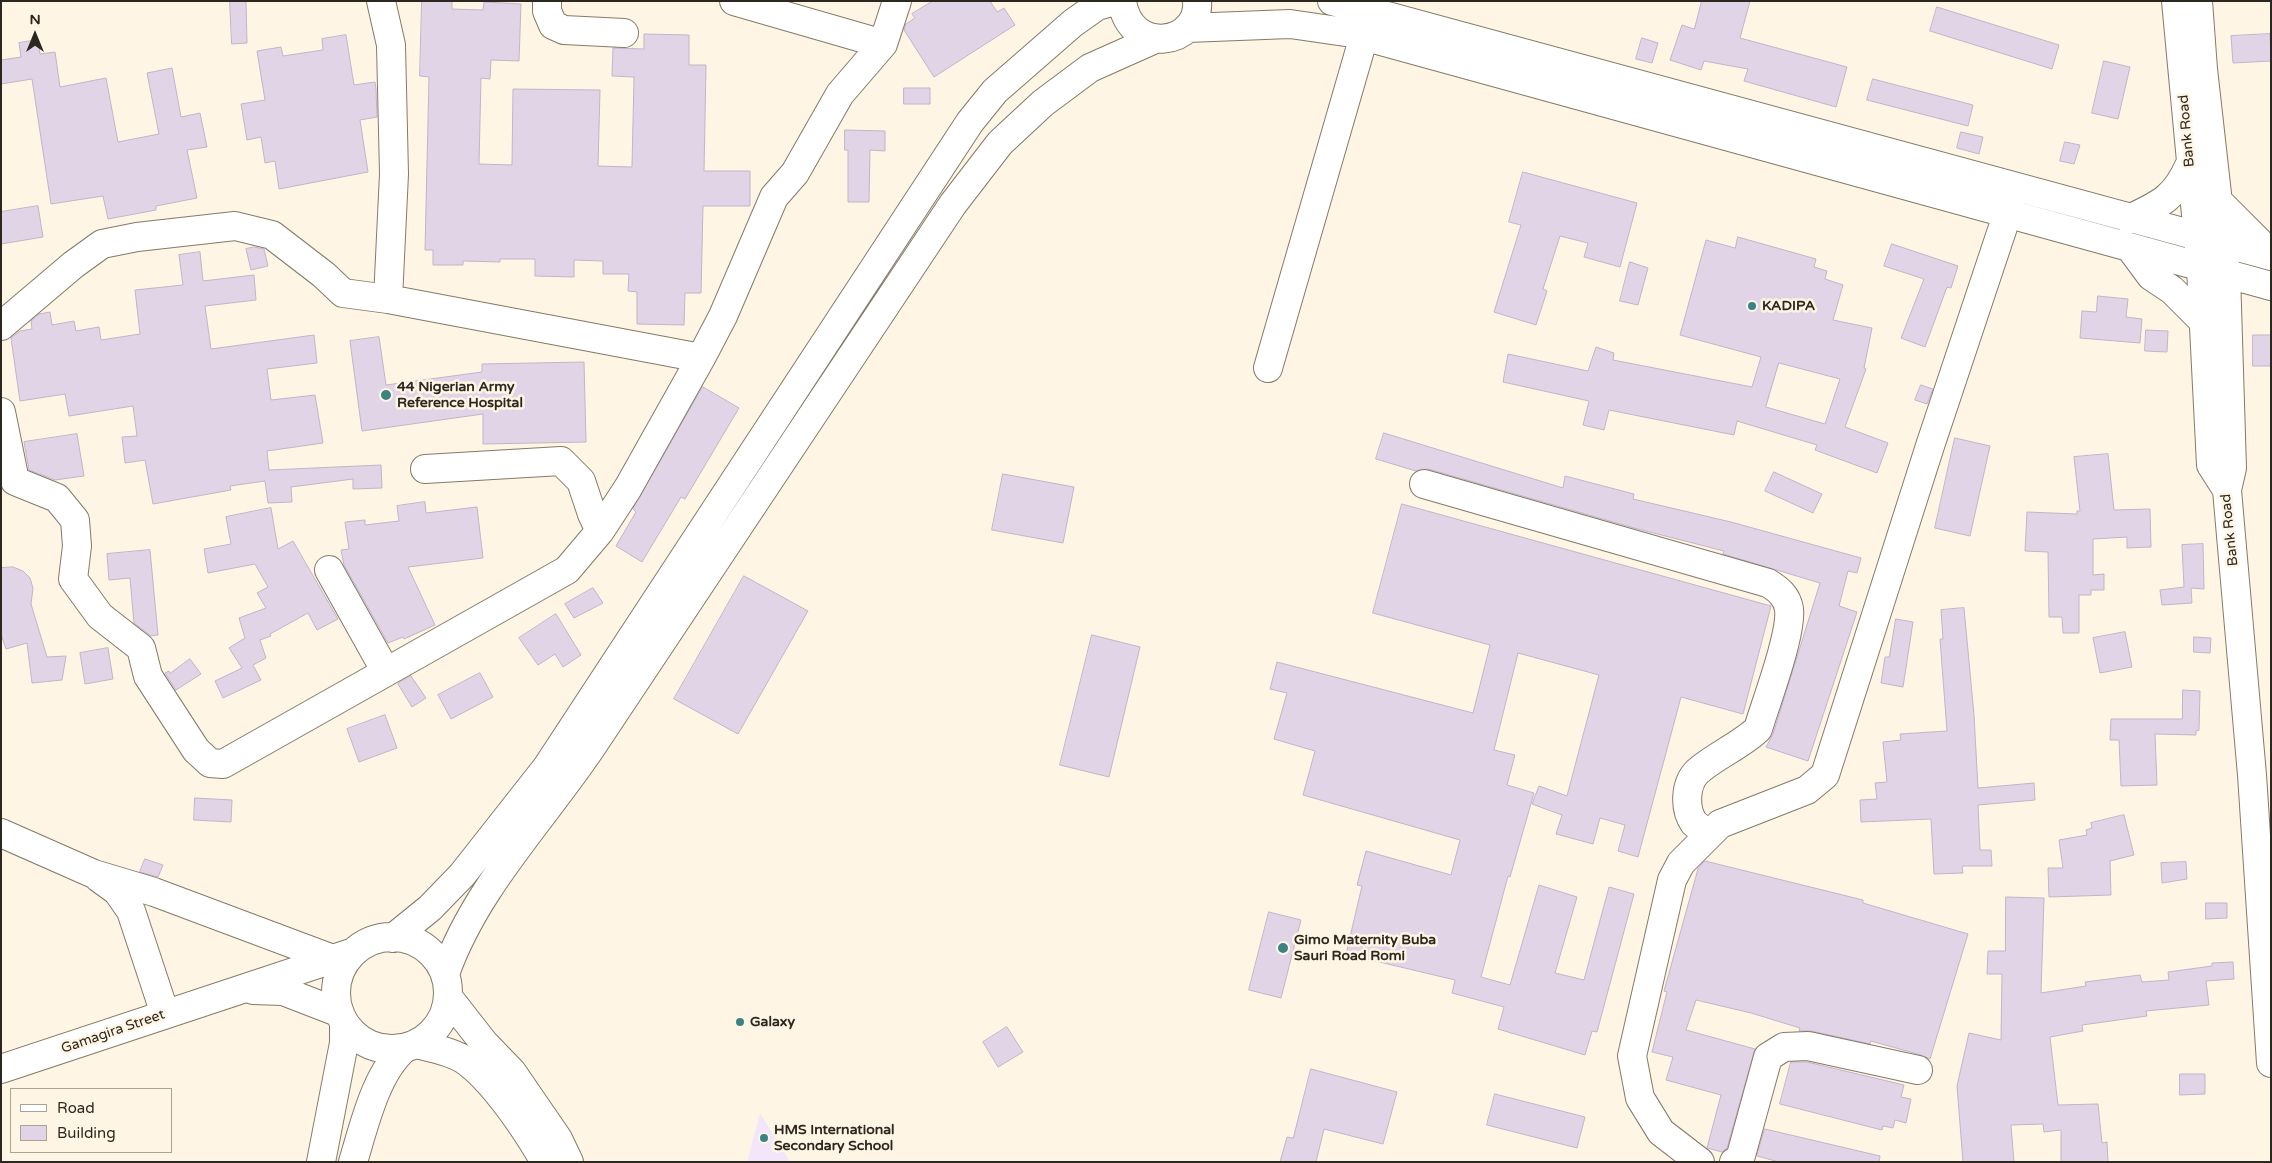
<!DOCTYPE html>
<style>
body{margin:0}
#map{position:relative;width:2272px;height:1163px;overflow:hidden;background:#fef5e4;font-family:"Varela Round",sans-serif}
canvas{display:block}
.frame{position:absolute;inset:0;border:2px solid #2c271f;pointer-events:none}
.legend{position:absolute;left:10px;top:1088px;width:162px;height:65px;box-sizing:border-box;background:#fef5e4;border:1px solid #aaa395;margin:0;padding:6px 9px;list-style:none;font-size:15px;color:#2c271f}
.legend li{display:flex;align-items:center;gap:10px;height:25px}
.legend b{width:25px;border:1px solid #aaa395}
.north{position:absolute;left:10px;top:10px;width:50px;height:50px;-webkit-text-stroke:4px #fef5e4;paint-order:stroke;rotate:0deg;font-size:14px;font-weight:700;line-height:20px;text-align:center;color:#2c271f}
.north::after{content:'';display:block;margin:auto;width:18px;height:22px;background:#2c271f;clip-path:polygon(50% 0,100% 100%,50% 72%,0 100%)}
</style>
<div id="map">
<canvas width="2272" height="1163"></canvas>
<div class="frame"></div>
<ul class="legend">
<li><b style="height:6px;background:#fff"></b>Road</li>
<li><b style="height:14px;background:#e2d4e7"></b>Building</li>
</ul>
<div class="north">N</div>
</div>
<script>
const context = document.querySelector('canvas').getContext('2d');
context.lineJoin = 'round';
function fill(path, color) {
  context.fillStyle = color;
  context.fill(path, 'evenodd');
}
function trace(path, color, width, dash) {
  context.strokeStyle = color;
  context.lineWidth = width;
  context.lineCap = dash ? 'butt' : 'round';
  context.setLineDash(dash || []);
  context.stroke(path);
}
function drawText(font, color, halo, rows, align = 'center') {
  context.font = font + ' "Varela Round",sans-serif';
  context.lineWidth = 5;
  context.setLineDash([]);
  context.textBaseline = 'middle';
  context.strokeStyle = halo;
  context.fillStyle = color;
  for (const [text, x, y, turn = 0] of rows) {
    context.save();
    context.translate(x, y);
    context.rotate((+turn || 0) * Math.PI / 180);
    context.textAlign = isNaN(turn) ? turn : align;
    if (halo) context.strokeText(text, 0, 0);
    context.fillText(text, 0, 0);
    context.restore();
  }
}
fill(new Path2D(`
 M760 1113 790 1162H747Z`), '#f3e6fa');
const building = new Path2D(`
 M230 1H246L247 43 232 44Z
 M422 1H452V9L483 10 484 2 521 4 519 61 491 60 490 79 481 78 479 164 512 165 513 89 600 90 598 166 632 167 634 77 612 76 613 48 644 49V34L689 35V65H706L704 171H750V206H703L701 293H685L684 325 637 324V292L628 291 629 274H603V261L574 260V277L535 276V259H500V262L463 261V265H433V250H425L429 77 420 76Z
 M933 1H990L997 12 1004 8 1015 25 934 77 904 30 906 24 915 18 912 14Z
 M1702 1H1750L1740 38 1847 67 1836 107 1744 81 1748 69 1704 61 1701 70 1670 60 1682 25 1694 29Z
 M1937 7 2059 45 2052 69 1930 31Z
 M2270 34 2271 61 2233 63 2231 36Z
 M346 35 354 85 375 82 376 89 377 117 360 120 368 172 279 189 275 161 265 163 261 137 247 140 241 104 265 100 257 51 281 47 283 56 323 50 322 39Z
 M1642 38 1658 43 1652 63 1636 59Z
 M38 40 40 54 55 52 60 87 106 78 118 142 159 134 147 73 172 68 181 117 200 113 207 147 187 150 197 198 156 206V210L108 219 103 196 51 204 32 79 1 84V60L21 57 19 43Z
 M2104 61 2130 67 2118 119 2092 113Z
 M1873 79 1973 105 1968 126 1867 100Z
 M904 88H930V104H904Z
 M845 130 885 131V151L870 150 869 202H848V150H845Z
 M1961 132 1983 137 1979 154 1957 148Z
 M2065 142 2080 145 2074 164 2060 161Z
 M1523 172 1637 203 1620 267 1584 257 1588 243 1560 236 1543 289 1547 291 1536 325 1494 312 1521 225 1509 222Z
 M38 206 43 237 1 244V212Z
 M1738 237 1816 259 1814 267 1827 271 1825 279 1843 285 1833 320 1872 328 1864 368 1866 369 1845 427 1888 443 1877 473 1815 450 1817 445 1737 421 1734 435 1609 410 1604 430 1583 425 1589 401 1503 382 1508 354 1588 371 1596 347 1614 353 1613 360 1752 387 1761 357 1680 335 1706 240 1735 248ZM1779 363 1840 379 1825 424 1766 407Z
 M1892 244 1958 266 1951 288 1947 287 1925 347 1901 338 1924 279 1884 266Z
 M254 247 264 249 268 266 251 270 246 249Z
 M200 252 203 281 254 275 256 300 205 306 211 349 314 335 317 363 267 369 271 400 315 395 323 443 267 451 269 470 381 465 382 488 353 489V479L291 487 292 502 268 503 265 481 230 486 231 490 153 504 145 460 125 463 122 437 137 436 133 406 69 416 65 394 20 401 11 338 20 331 32 329 31 321 39 314 50 312 52 325 74 321 76 331 99 327 101 340 140 334 135 290 183 285 179 255Z
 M1630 262 1648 268 1638 305 1620 301Z
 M2098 296 2128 299 2126 317 2142 319 2140 343 2080 338 2082 311 2096 312Z
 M2146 330 2168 331 2167 352 2145 351Z
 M2253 335H2271V366H2253Z
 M379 337 386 385 482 372V364L584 362 586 442 483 444V414L362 431 350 341Z
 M1921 385 1933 389 1927 404 1915 400Z
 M703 387 739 408 685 499 681 497 642 562 616 546 636 512 633 509Z
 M1384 433 1563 488 1565 476 1634 494 1633 499 1731 522 1861 558 1857 573 1848 571 1839 606 1857 612 1808 761 1766 747 1773 734 1820 583 1723 554 1724 551 1634 528 1428 469 1416 471 1376 459Z
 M77 434 84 476 55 480 29 470 24 442Z
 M1955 438 1990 446 1970 536 1935 528Z
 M2108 454 2114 510 2150 509 2151 547 2127 548V537L2093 539V575L2104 574V590H2091V595H2079V633H2063L2062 617H2049L2048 552 2025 551 2027 512 2077 514V511H2080L2074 457Z
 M1774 472 1822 494 1813 513 1765 491Z
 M1003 474 1074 487 1063 543 992 530Z
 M425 502 426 513 477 507 483 558 408 567 435 625 404 639 403 637 388 643 344 565 341 550 349 549 345 522 365 520V525L399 521 397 506Z
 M1402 504 1771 606 1743 714 1681 697 1638 857 1618 851 1625 825 1600 818 1593 844 1556 834 1562 815 1532 804 1539 786 1567 796 1599 675 1518 653 1494 750 1515 755 1507 785 1534 793 1510 877 1508 876 1481 977 1510 985 1539 885 1577 897 1555 973 1584 980 1609 887 1634 894 1597 1032 1592 1031 1585 1055 1498 1029 1504 1007 1452 993 1455 980 1346 954 1362 886 1357 885 1366 851 1451 875 1460 840 1303 795 1315 751 1274 739 1287 693 1270 689 1277 662 1473 713 1490 645 1373 613Z
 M271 508 278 549 293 541 338 619 317 630 308 613 270 634 271 636 260 640 266 658 253 665 261 680 223 698 215 681 242 668 229 648 245 638 239 618 266 608 257 593 268 587 255 564 208 573 204 549 231 544 226 517Z
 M2203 544 2204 589 2191 588 2192 603 2162 605 2160 590 2184 587 2182 545Z
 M150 550 158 635 151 636 134 623 130 578 109 580 107 554Z
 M13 567 23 571 30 578 33 588 31 604 47 657 66 656 62 680 32 683 27 643 6 649 1 634V568Z
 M744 576 808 611 738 734 674 699Z
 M593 588 603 603 574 618 565 604Z
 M1964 608 1974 715 1978 788 2034 783 2035 800 1978 805 1980 850H1991L1992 866H1962L1963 873 1934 874 1931 819 1861 822 1860 800 1877 799 1875 783 1887 782 1883 742 1901 740 1900 734 1947 731 1940 639H1943L1941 610Z
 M556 614 581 655 563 667 555 654 538 665 519 638Z
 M1896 619 1913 622 1903 687 1881 683 1885 657H1889Z
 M2125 632 2132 667 2100 673 2093 638Z
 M1092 635 1140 647 1109 777 1060 765Z
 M2194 637 2211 638 2210 653 2194 652Z
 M108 648 113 679 85 684 80 653Z
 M190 659 201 674 176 690 165 673 169 671 170 673Z
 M480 673 493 697 451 719 438 695Z
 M411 676 426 698 412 707 398 684Z
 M2183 690 2200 691 2199 730 2196 731V735L2155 734 2157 785 2121 786 2119 740H2110L2111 719H2182Z
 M385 715 397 748 359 762 347 729Z
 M195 798 232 800 231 822 194 820Z
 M2124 815 2134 855 2110 861 2111 895 2049 897 2048 868H2063L2059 840 2087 835 2086 830 2092 828 2091 823Z
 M145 859 163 865 158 877 140 872Z
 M1705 861 1863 900V903L1968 934 1930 1059 1921 1055 1871 1041 1870 1044 1811 1031H1799L1800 1028 1751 1013 1696 1000 1686 1030 1755 1049 1727 1148 1722 1152 1707 1148 1721 1095 1666 1080 1673 1057 1652 1052 1667 992 1664 991 1698 869Z
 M2186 862 2187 879 2162 883 2161 863Z
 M2006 897 2044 898 2041 993 2086 986 2085 982 2140 975 2142 982 2169 980 2168 972 2212 966V963L2233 962 2234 979 2206 981 2209 1005 2146 1011 2147 1016 2082 1025 2083 1031 2050 1037 2058 1105 2098 1104 2102 1143 2107 1142 2108 1162H2061V1130L2044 1132 2043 1124 2011 1125 2014 1162H1963L1957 1086 1969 1033 2001 1040 2002 974H1987L1988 951H2005Z
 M2206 903H2227V918L2206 919Z
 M1269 912 1301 920 1281 998 1249 990Z
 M1007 1027 1023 1052 998 1067 983 1042Z
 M1791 1062H1807L1904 1085 1901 1097 1911 1099 1906 1123 1895 1120 1893 1128 1883 1126 1882 1130 1780 1104Z
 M1311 1069 1397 1092 1383 1144 1324 1129 1316 1162H1280L1287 1137 1293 1138Z
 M2180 1074H2205V1094L2180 1095Z
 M1495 1094 1585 1117 1577 1148 1487 1125Z
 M1765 1129 1880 1156 1879 1162H1779L1757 1156Z`);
fill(building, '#e2d4e7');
trace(building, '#c3b4c7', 1);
const minor = new Path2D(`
 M381 1 391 45 394 174 388 299
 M547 1V11L553 25 564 30 624 33
 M734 1 883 44
 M1122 1C1130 57 1201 45 1197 1
 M1332 1 2271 256
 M2176 1 2201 268 2211 465 2227 490 2252 775 2271 1063
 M2198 1 2203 69 2226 274 2232 468 2227 490
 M1187 28 1290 24 1352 33 2271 286
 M2217 200 2271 254
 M2129 219C2161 204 2175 198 2190 164
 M2131 249 2151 276 2172 290 2205 323
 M1 326 73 265 102 244 137 237 235 226 272 235 324 275 343 293 388 299 701 358 628 488 600 531 567 570 223 764 210 763 196 750 148 676 141 648 100 616 73 579 77 546 75 520 57 498 15 481 1 412
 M701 358 723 316 774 197 795 173 840 94 883 44 897 1
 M1268 368 1364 36
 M425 469 561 461 581 481 592 514 600 531
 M1424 484 1768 583C1778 589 1787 596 1789 609 1792 634 1766 702 1758 729 1740 746 1713 757 1697 772 1685 784 1684 809 1694 823 1698 827 1706 831 1710 834
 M329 570 386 672
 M1 833 94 874 154 892 333 959
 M99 878 117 891 131 911 165 1014
 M336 993a56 56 0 1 1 112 0a56 56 0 1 1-112 0Z
 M393 938 430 908 462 875 547 767 970 122 995 91 1073 23 1097 6 1115 1
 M445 974C475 888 543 820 593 745 713 565 833 384 953 204L1000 143 1043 103 1090 68 1155 39
 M253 990 283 991 340 1013
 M448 997 484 1043 512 1072 558 1139 569 1162
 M415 1044C430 1047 449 1051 463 1059 493 1079 527 1131 545 1162
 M1 1069 354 952
 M321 1162 344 1043V1023
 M353 1162C364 1126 376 1072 405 1048
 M1700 1162 1661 1132 1640 1098 1632 1056 1672 880 1681 863 1720 824 1807 790 1825 775 1930 446 2007 215
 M1734 1162 1740 1159 1768 1057 1784 1047 1808 1046 1918 1070`);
trace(minor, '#847a67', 30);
trace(minor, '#fff', 28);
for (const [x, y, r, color] of [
 [1752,306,5,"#3b8382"],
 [386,395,6,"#3b8382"],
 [1283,948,6,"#3b8382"],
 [740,1022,5,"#3b8382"],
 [764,1138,5,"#3b8382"]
]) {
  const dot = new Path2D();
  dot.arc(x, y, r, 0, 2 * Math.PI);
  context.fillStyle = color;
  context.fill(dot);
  trace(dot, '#fef5e4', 2);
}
drawText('14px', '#2c271f', '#fef5e4', [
 ["Bank Road",2187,131,-95],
 ["Bank Road",2230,530,-96],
 ["Gamagira Street",113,1032,-19]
]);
drawText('bold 14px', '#2c271f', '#fef5e4', [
 ["KADIPA",1762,306],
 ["44 Nigerian Army",397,387],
 ["Reference Hospital",397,403],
 ["Gimo Maternity Buba",1294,940],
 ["Sauri Road Romi",1294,956],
 ["Galaxy",750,1022],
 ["HMS International",774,1130],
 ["Secondary School",774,1146]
], 'left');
</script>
